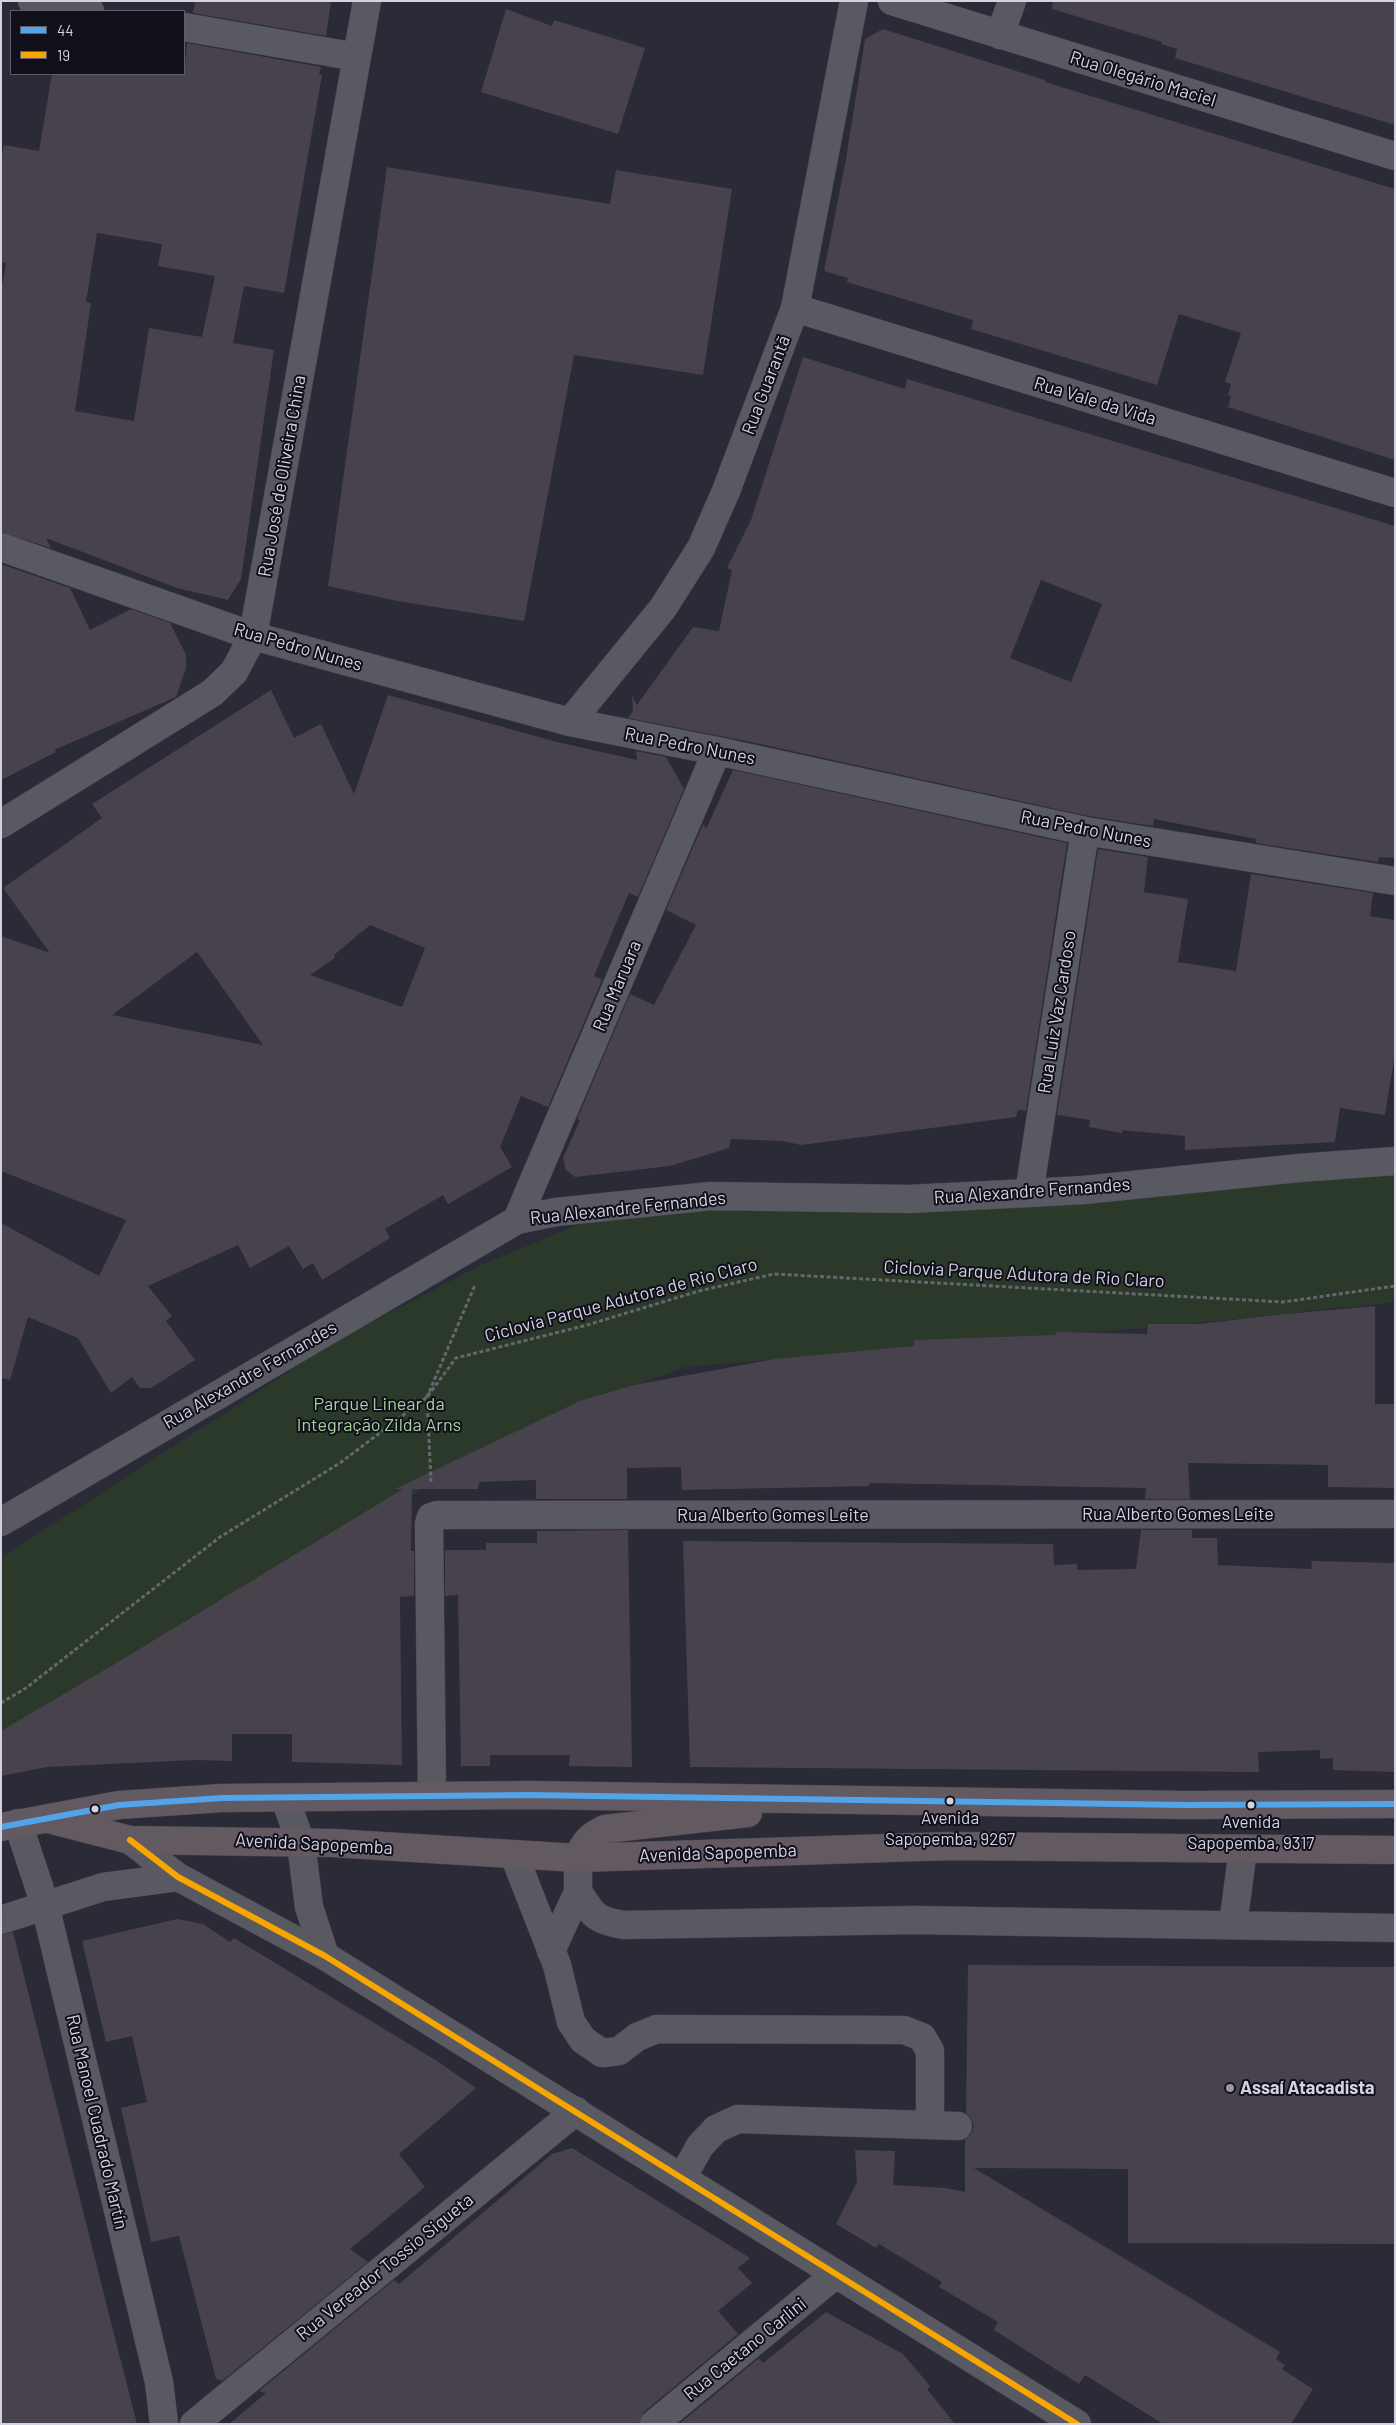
<!DOCTYPE html>
<meta charset="utf-8">
<style>
body{margin:0}
#map{position:relative;width:1396px;height:2425px;overflow:hidden;background:#2b2a37;font-family:Barlow,sans-serif}
canvas{display:block}
.frame{position:absolute;inset:0;border:2px solid #d3d2e2;pointer-events:none}
.legend{position:absolute;left:10px;top:10px;width:175px;height:65px;box-sizing:border-box;background:#100f1a;border:1px solid #5e5d6a;margin:0;padding:6px 9px;list-style:none;font-size:15px;color:#d3d2e2}
.legend li{display:flex;align-items:center;gap:10px;height:25px}
.legend b{width:25px;border:1px solid #5e5d6a}
</style>
<div id="map">
<canvas width="1396" height="2425"></canvas>
<div class="frame"></div>
<ul class="legend">
<li><b style="height:6px;background:#53a3e8"></b>44</li>
<li><b style="height:6px;background:#f7a600"></b>19</li>
</ul>
</div>
<script>
const context = document.querySelector('canvas').getContext('2d');
context.lineJoin = 'round';
function fill(path, color) {
  context.fillStyle = color;
  context.fill(path, 'evenodd');
}
function trace(path, color, width, dash) {
  context.strokeStyle = color;
  context.lineWidth = width;
  context.lineCap = dash ? 'butt' : 'round';
  context.setLineDash(dash || []);
  context.stroke(path);
}
function drawText(font, color, halo, rows, align = 'center') {
  context.font = font + ' Barlow,sans-serif';
  context.lineWidth = 4;
  context.setLineDash([]);
  context.textBaseline = 'middle';
  context.strokeStyle = halo;
  context.fillStyle = color;
  for (const [text, x, y, turn = 0] of rows) {
    context.save();
    context.translate(x, y);
    context.rotate((+turn || 0) * Math.PI / 180);
    context.textAlign = isNaN(turn) ? turn : align;
    if (halo) context.strokeText(text, 0, 0);
    context.fillText(text, 0, 0);
    context.restore();
  }
}
fill(new Path2D(`
 M1395 1166V1302L1179 1325 685 1367 585 1404 431 1484 56 1704 1 1733V1558L339 1339 481 1265 577 1225 669 1211Z`), '#2a3929');
fill(new Path2D(`
 M195 1H331L326 36 193 13Z
 M1053 1H1395V125L1175 58 1177 49 1161 44 1162 42 1052 9Z
 M506 9 552 26 554 20 645 48 618 134 481 92Z
 M883 29 1045 80V82L1395 189V460L1228 407 1231 396 1228 395 1231 384 1225 382 1241 333 1179 314 1157 385 971 329 973 320 847 282 848 278 824 271 846 159 865 39Z
 M187 43 321 67 319 75H322L284 293 244 286 233 343 274 350 241 579 228 600 177 588 46 538 51 548 1 532V292L6 263 1 262V161L4 145 39 151 52 74H184ZM97 233 162 244 158 266 215 276 202 337 149 328 134 421 75 411 89 317 91 303 86 302Z
 M387 167 610 204 616 170 732 189 703 375 574 355 524 621 397 601 328 586Z
 M803 357 905 389 907 379 1395 526V858L1379 857 1378 862 1256 843V839L1154 819 1153 826 1088 816 746 741 628 718 633 711 632 696 637 705 693 627 719 631 732 570 727 568 751 520ZM1041 580 1102 604 1071 682 1010 658Z
 M1 564 70 588 90 630 131 609 170 623 186 655V668L176 697 54 750 56 752 1 780Z
 M271 690 294 738 321 724 354 794 388 695 557 742 637 760 636 751 666 757 684 789 638 897 629 893 614 928 594 976 602 980 548 1107 521 1096 500 1147 512 1167 448 1204 443 1195 385 1229 390 1238 322 1280 313 1263 303 1269 289 1246 250 1268 238 1245 148 1286 172 1316 166 1321 195 1360 151 1388H140L132 1377 111 1393 78 1338 28 1317 10 1380 1 1378V1223L99 1276 126 1220 1 1171V936L50 953 3 888 102 818 92 804ZM370 925 425 948 402 1007 310 975 335 958 334 955ZM197 952 215 977 263 1045 112 1015Z
 M733 770 1067 843 1026 1111 1018 1110 1016 1117 801 1145 782 1141 731 1139 729 1148 670 1166 575 1177 566 1170 563 1158 580 1120 577 1119 630 994 654 1005 696 925 666 910 703 824 706 829Z
 M1098 849 1148 857 1144 892 1188 899 1178 962 1236 971 1251 874 1373 893 1370 916 1395 920V1054L1385 1115 1340 1108 1335 1142 1185 1150V1136L1122 1130V1133L1089 1127 1090 1120 1057 1115Z
 M1375 1306V1404H1395V1488L1328 1487V1465L1188 1463 1190 1499H1145L1146 1488 870 1483 869 1486 682 1490 681 1467 627 1468V1499H536V1480L479 1482 478 1489H412L411 1551H414V1596L400 1597 402 1765 292 1762V1734H232V1761L194 1760 47 1767 1 1776V1731L118 1662 403 1489H395L580 1401 634 1385 716 1370 774 1359 914 1346V1340L1056 1335 1057 1332 1147 1334 1148 1324H1199L1275 1315Z
 M628 1530 632 1767 569 1766 570 1755H490V1766H461L458 1595 445 1596V1550H486V1543H537V1531Z
 M1141 1530H1192V1538H1217L1218 1565 1312 1569 1311 1561 1395 1563V1772L1333 1770V1758L1320 1759V1750L1258 1752 1259 1772 690 1767 683 1541 1053 1544 1054 1565 1077 1564V1570L1136 1569Z
 M177 1919 203 1924 230 1942 234 1938 437 2061 476 2088 399 2154 425 2187 350 2249 368 2262 222 2381 216 2379 179 2236 151 2242 121 2108 147 2102 132 2036 106 2042 82 1941Z
 M13 1932 114 2334 137 2424H1V1935Z
 M968 1965 1395 1967V2244L1128 2243V2169L974 2168 1280 2352 1276 2359 1285 2365 1282 2369 1313 2389 1291 2424H1163L1085 2375 1079 2384 994 2330 998 2322 939 2287 942 2282 879 2244 876 2248 836 2224 857 2182 855 2150 895 2151 893 2185 946 2188 965 2192V2140L971 2134 974 2126 971 2118 966 2113Z
 M572 2148 750 2258 738 2268 752 2283 718 2311 738 2334 644 2412 639 2424H229L266 2393 259 2391 394 2280 399 2284 552 2154Z
 M826 2312 903 2354 930 2386 927 2389 955 2424H679L759 2358 763 2363Z`), '#48424c');
const minor = new Path2D(`
 M32 1 90 11
 M892 1 1395 156
 M184 27 357 57
 M1000 35 1012 1
 M795 308 1395 493
 M1 547 253 636 570 722 717 751 1085 831 1395 881
 M570 722 663 608 701 548 726 491 795 308 854 1
 M1 824 212 693 234 672 253 636 367 1
 M1029 1193 1085 831
 M517 1220 717 751
 M1 1522 517 1220 556 1212 711 1196 909 1199 1029 1193 1084 1190 1299 1168 1395 1161
 M432 1796 429 1524 431 1517 437 1515 1395 1514
 M285 1799 301 1843 309 1907 325 1956
 M18 1823 45 1905 159 2382 164 2424
 M130 1840 178 1877 325 1956 1077 2424
 M514 1855 557 1965 571 2022 583 2040 602 2053 619 2051 637 2037 657 2029 904 2030 922 2037 930 2051V2125
 M578 1892C594 1916 595 1920 624 1925L914 1920 1395 1928
 M1 1920 103 1887 178 1877
 M1233 1925 1243 1849
 M551 1951 578 1892V1858
 M682 2178 700 2146 716 2129 738 2119 958 2126
 M194 2424 576 2111
 M654 2424 836 2274`);
const major = new Path2D(`
 M52 1820 130 1840 332 1843 578 1858 951 1846 1395 1850
 M1 1827 119 1805 222 1798 529 1795 1186 1805 1395 1804
 M578 1858C584 1842 590 1836 605 1829L748 1813`);
trace(minor, '#474651', 29);
trace(major, '#474651', 29);
trace(new Path2D(`
 M431 1482 427 1397 475 1285
 M1 1703 26 1688 220 1537 340 1463 427 1397 456 1358 587 1325 699 1291 774 1274 1283 1302 1395 1286`), '#66666e', 3, [4, 2.5]);
trace(minor, '#595962', 28);
trace(major, '#635961', 28);
trace(new Path2D(`
 M1 1827 119 1805 222 1798 529 1795 1186 1805 1395 1804`), '#53a3e8', 6);
trace(new Path2D(`
 M130 1840 178 1877 325 1956 1077 2424`), '#f7a600', 6);
for (const [x, y, r, color] of [
 [950,1801,4.5,"#d3d2e2"],
 [1251,1805,4.5,"#d3d2e2"],
 [95,1809,4.5,"#d3d2e2"],
 [1230,2088,5,"#9897a6"]
]) {
  const dot = new Path2D();
  dot.arc(x, y, r, 0, 2 * Math.PI);
  context.fillStyle = color;
  context.fill(dot);
  trace(dot, '#100f1a', 2);
}
drawText('17px', '#d3d2e2', '#100f1a', [
 ["Avenida",950,1818],
 ["Sapopemba, 9267",950,1839],
 ["Avenida",1251,1822],
 ["Sapopemba, 9317",1251,1843]
]);
drawText('18px', '#d3d2e2', '#100f1a', [
 ["Rua Olegário Maciel",1143,79,17],
 ["Rua Guarantã",766,385,-69],
 ["Rua Vale da Vida",1095,401,17],
 ["Rua José de Oliveira China",282,476,-80],
 ["Rua Pedro Nunes",298,647,16],
 ["Rua Pedro Nunes",690,746,11],
 ["Rua Pedro Nunes",1086,829,11],
 ["Rua Maruara",617,986,-67],
 ["Rua Luiz Vaz Cardoso",1057,1012,-81],
 ["Rua Alexandre Fernandes",1032,1191,-4],
 ["Rua Alexandre Fernandes",628,1208,-6],
 ["Ciclovia Parque Adutora de Rio Claro",1024,1274,3],
 ["Ciclovia Parque Adutora de Rio Claro",621,1300,-15],
 ["Rua Alexandre Fernandes",250,1375,-30],
 ["Rua Alberto Gomes Leite",1178,1514],
 ["Rua Alberto Gomes Leite",773,1515],
 ["Avenida Sapopemba",314,1844,3],
 ["Avenida Sapopemba",718,1853,-2],
 ["Rua Manoel Cuadrado Martín",97,2122,77],
 ["Rua Vereador Tossio Sigueta",385,2267,-39],
 ["Rua Caetano Carlini",745,2349,-39]
]);
drawText('18px', '#a5d39e', '#100f1a', [
 ["Parque Linear da",379,1404],
 ["Integração Zilda Arns",379,1425]
]);
drawText('bold 18px', '#d3d2e2', '#100f1a', [
 ["Assaí Atacadista",1240,2088]
], 'left');
</script>
